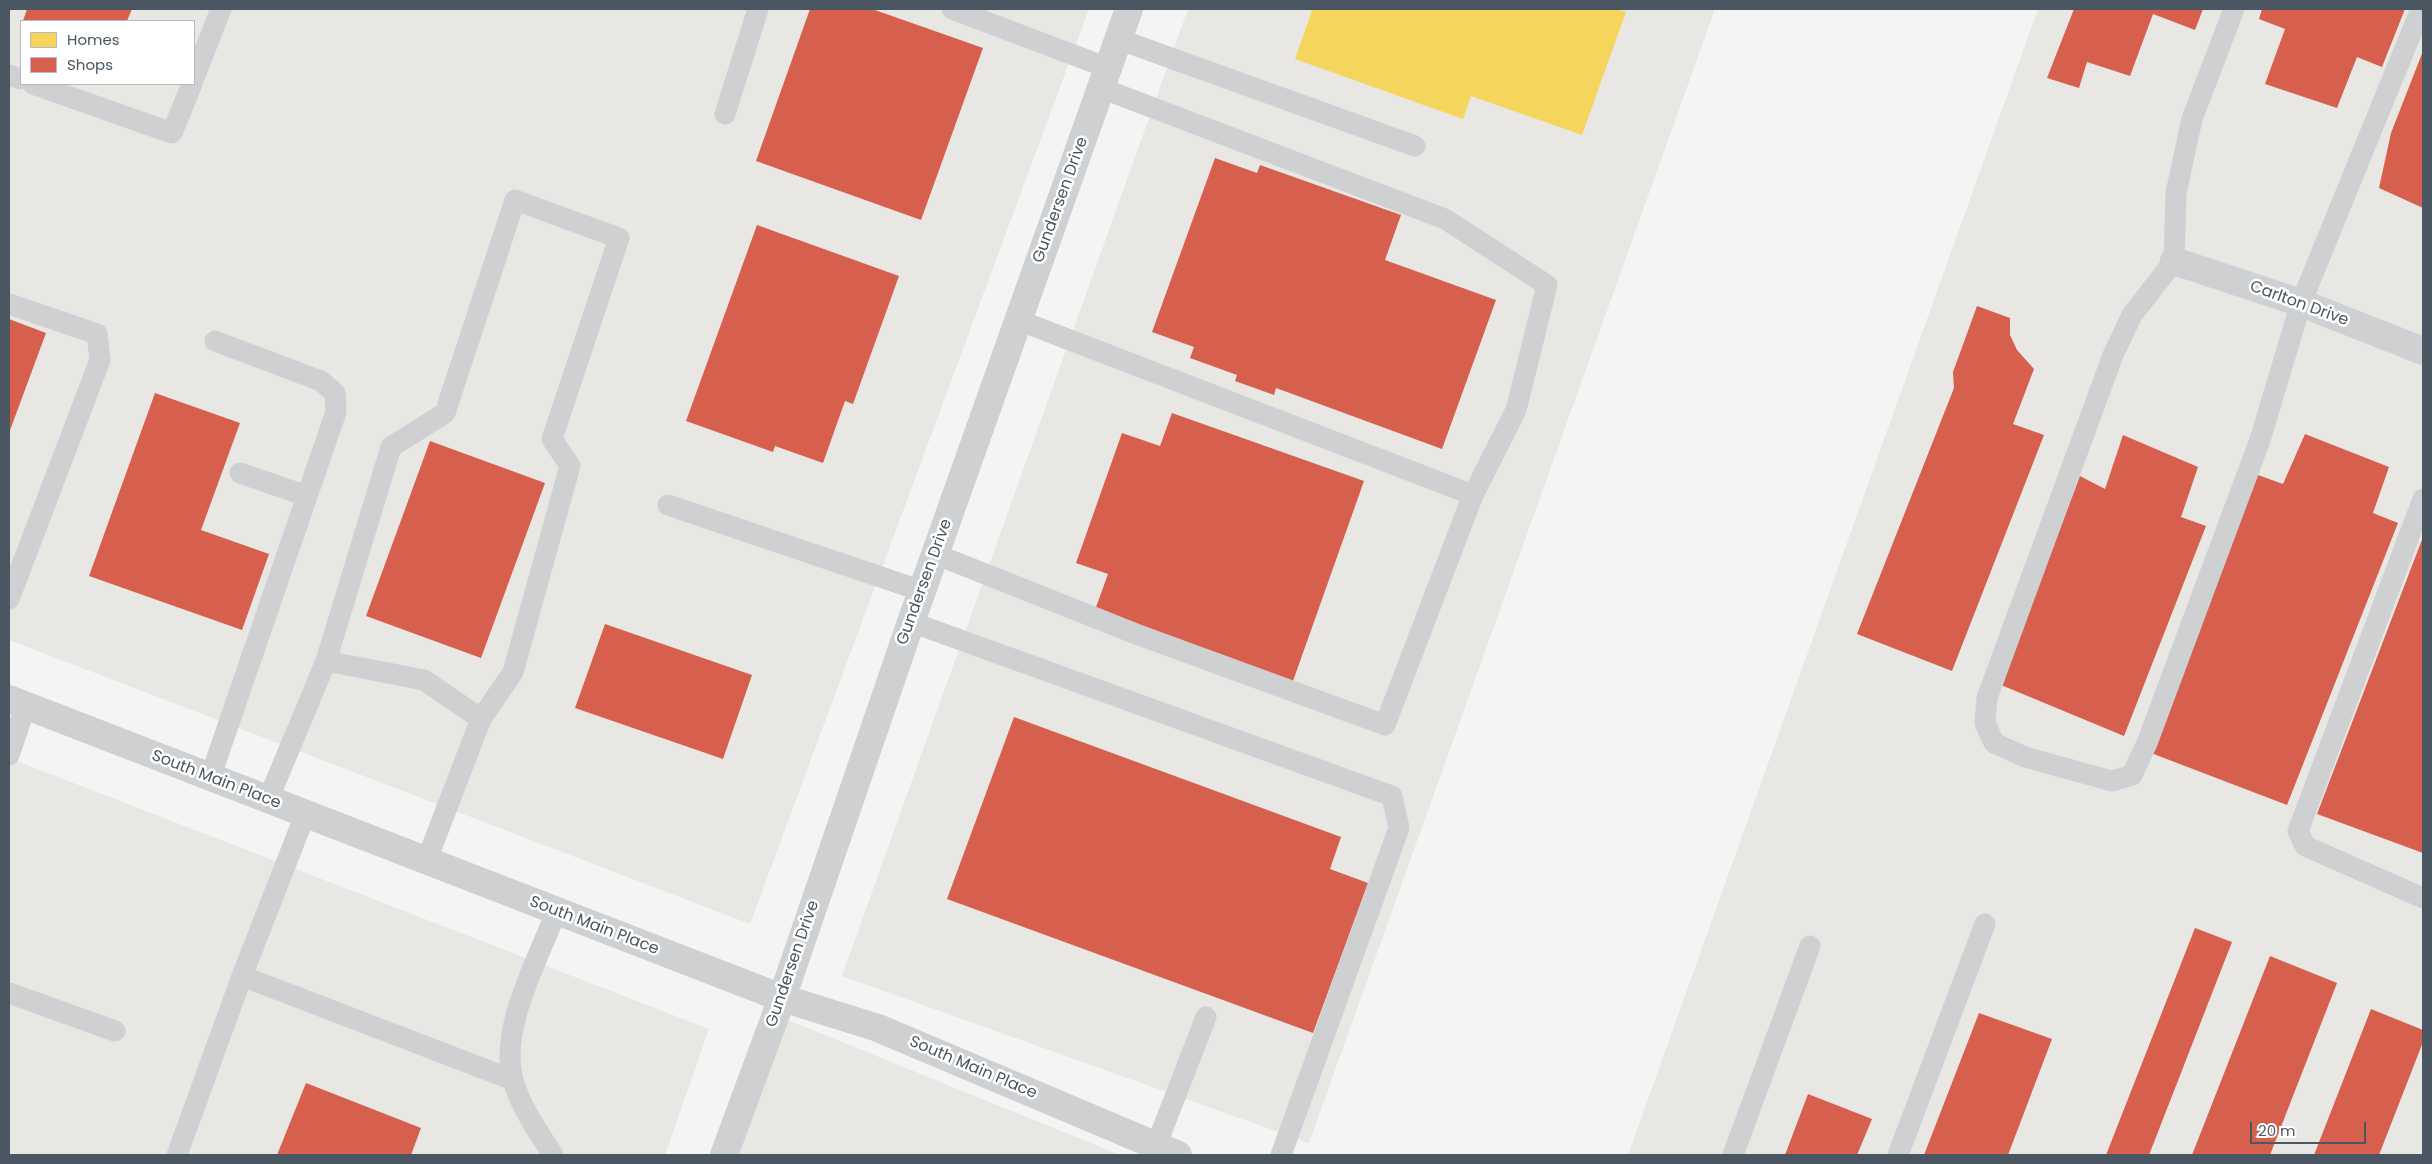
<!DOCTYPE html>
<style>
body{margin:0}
#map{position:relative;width:2432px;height:1164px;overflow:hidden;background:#f4f4f4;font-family:Poppins,sans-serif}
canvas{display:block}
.frame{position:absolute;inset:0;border:10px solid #4a5661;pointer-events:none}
.legend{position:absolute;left:20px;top:20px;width:175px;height:65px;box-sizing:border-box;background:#fff;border:1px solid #b7bbc0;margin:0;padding:6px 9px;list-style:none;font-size:15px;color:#4a5661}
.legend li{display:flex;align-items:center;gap:10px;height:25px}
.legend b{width:25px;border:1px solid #b7bbc0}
.scale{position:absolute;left:2250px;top:1122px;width:116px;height:22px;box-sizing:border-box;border:2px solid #4a5661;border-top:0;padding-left:6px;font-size:15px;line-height:18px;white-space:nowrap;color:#4a5661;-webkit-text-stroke:4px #fff;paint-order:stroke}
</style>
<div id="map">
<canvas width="2432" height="1164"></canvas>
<div class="frame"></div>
<ul class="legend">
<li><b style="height:14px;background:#f6d55c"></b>Homes</li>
<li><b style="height:14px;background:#d6604d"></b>Shops</li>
</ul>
<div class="scale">20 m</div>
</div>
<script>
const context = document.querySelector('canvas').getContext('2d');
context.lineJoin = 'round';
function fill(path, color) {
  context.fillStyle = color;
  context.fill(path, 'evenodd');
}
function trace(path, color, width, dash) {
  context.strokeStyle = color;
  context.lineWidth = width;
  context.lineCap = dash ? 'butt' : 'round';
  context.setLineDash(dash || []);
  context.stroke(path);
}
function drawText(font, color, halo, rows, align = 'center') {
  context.font = font + ' Poppins,sans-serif';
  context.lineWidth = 5;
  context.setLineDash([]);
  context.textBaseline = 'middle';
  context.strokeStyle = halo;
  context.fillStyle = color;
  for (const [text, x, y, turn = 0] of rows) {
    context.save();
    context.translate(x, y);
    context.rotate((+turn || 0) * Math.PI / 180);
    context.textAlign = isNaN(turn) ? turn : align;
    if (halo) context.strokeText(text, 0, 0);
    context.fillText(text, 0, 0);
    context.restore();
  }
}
fill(new Path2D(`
 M9 9H1089L750 924 9 640ZM21 21H194V84H21Z
 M1188 9H1715L1309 1143 842 976Z
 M2038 9H2423V1155H1628Z
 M9 758 709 1029 665 1155H9Z
 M783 1018 1120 1155H736Z`), '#e8e7e3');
fill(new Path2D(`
 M1305 9H1617L1626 12 1582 135 1471 96 1463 119 1295 59 1312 11Z`), '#f6d55c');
fill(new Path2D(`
 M27 9H132L127 21H23Z
 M810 9H872L983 48 921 220 756 161Z
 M2074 9H2203L2195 30 2153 14 2130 76 2087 62 2079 88 2047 78Z
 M2262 9H2405L2382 67 2357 57 2337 108 2265 84 2285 29 2259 19Z
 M2423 51V208L2379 188 2391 133Z
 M1215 158 1257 173 1260 165 1401 215 1385 260 1496 300 1442 449 1276 388 1274 395 1235 381 1237 375 1190 358 1194 347 1152 332Z
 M757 225 899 276 853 404 845 401 823 463 775 446 773 452 686 421Z
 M1977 306 2010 318V335L2017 350 2034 369 2013 424 2044 435 1952 671 1857 634 1954 388 1953 372Z
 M9 319 46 333 9 433Z
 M155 393 240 423 201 530 269 554 242 630 89 576Z
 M1172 413 1364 481 1293 681 1095 610 1108 574 1076 563 1122 433 1160 446Z
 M2305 434 2389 467 2373 513 2398 523 2287 805 2151 753 2258 475 2283 484Z
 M2123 435 2198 467 2181 517 2206 526 2124 736 2001 685 2080 476 2105 489Z
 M430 441 545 483 481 658 366 616Z
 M2423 537V853L2317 814Z
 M605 624 752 675 723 759 575 708Z
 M1014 717 1341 837 1330 869 1368 883 1313 1033 947 899Z
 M2195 928 2232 942 2149 1155H2106Z
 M2270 956 2337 983 2270 1155H2192Z
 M2371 1009 2423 1030V1042L2379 1155H2314Z
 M1979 1013 2052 1039 2008 1155H1924Z
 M306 1083 421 1128 411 1155H277Z
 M1808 1094 1872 1119 1857 1155H1785Z`), '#d6604d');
trace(new Path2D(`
 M952 9 1108 68
 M2234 9 2192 119 2176 193 2174 261 2132 315 2113 355 1987 698 1985 723 1994 743 2025 757 2112 781 2132 775 2147 743 2260 440 2301 303 2421 9
 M1118 39 1415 146
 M9 75 21 79
 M194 78 221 9
 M33 84 172 133 192 84
 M1101 88 1445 219 1547 285 1516 410 1473 495
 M725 114 758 9
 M9 304 97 334 100 360 9 599
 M240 473 307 496
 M2423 499 2298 831 2305 846 2423 898
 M668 505 922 591
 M935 554 1136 634 1385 725 1473 495 1018 320
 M911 622 1392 796 1399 828 1281 1155
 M326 661 424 680 481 719
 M9 755 26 705
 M210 778 336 412 335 393 321 381 215 341
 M268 800 326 661 391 447 445 413 515 200 619 238 552 439 570 466 513 672 481 719 426 862
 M242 976 513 1080
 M9 993 115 1031
 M1156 1146 1206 1017
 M177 1155 242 976 305 815
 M553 1155C539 1133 520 1106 513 1080 499 1028 538 960 556 912
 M1733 1155 1810 946
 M1898 1155 1985 924`), '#ced0d2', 21);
trace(new Path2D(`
 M2174 261 2301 303 2423 351
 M9 699 782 998 878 1028 1178 1155
 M724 1155 782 998 911 622 1129 9`), '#ced0d2', 28);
drawText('16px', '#4a5661', '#fff', [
 ["Gundersen Drive",1061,200,-70],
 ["Carlton Drive",2299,304,20],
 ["Gundersen Drive",925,582,-70],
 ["South Main Place",216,780,21],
 ["South Main Place",594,926,21],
 ["Gundersen Drive",793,964,-71],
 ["South Main Place",973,1068,23]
]);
</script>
